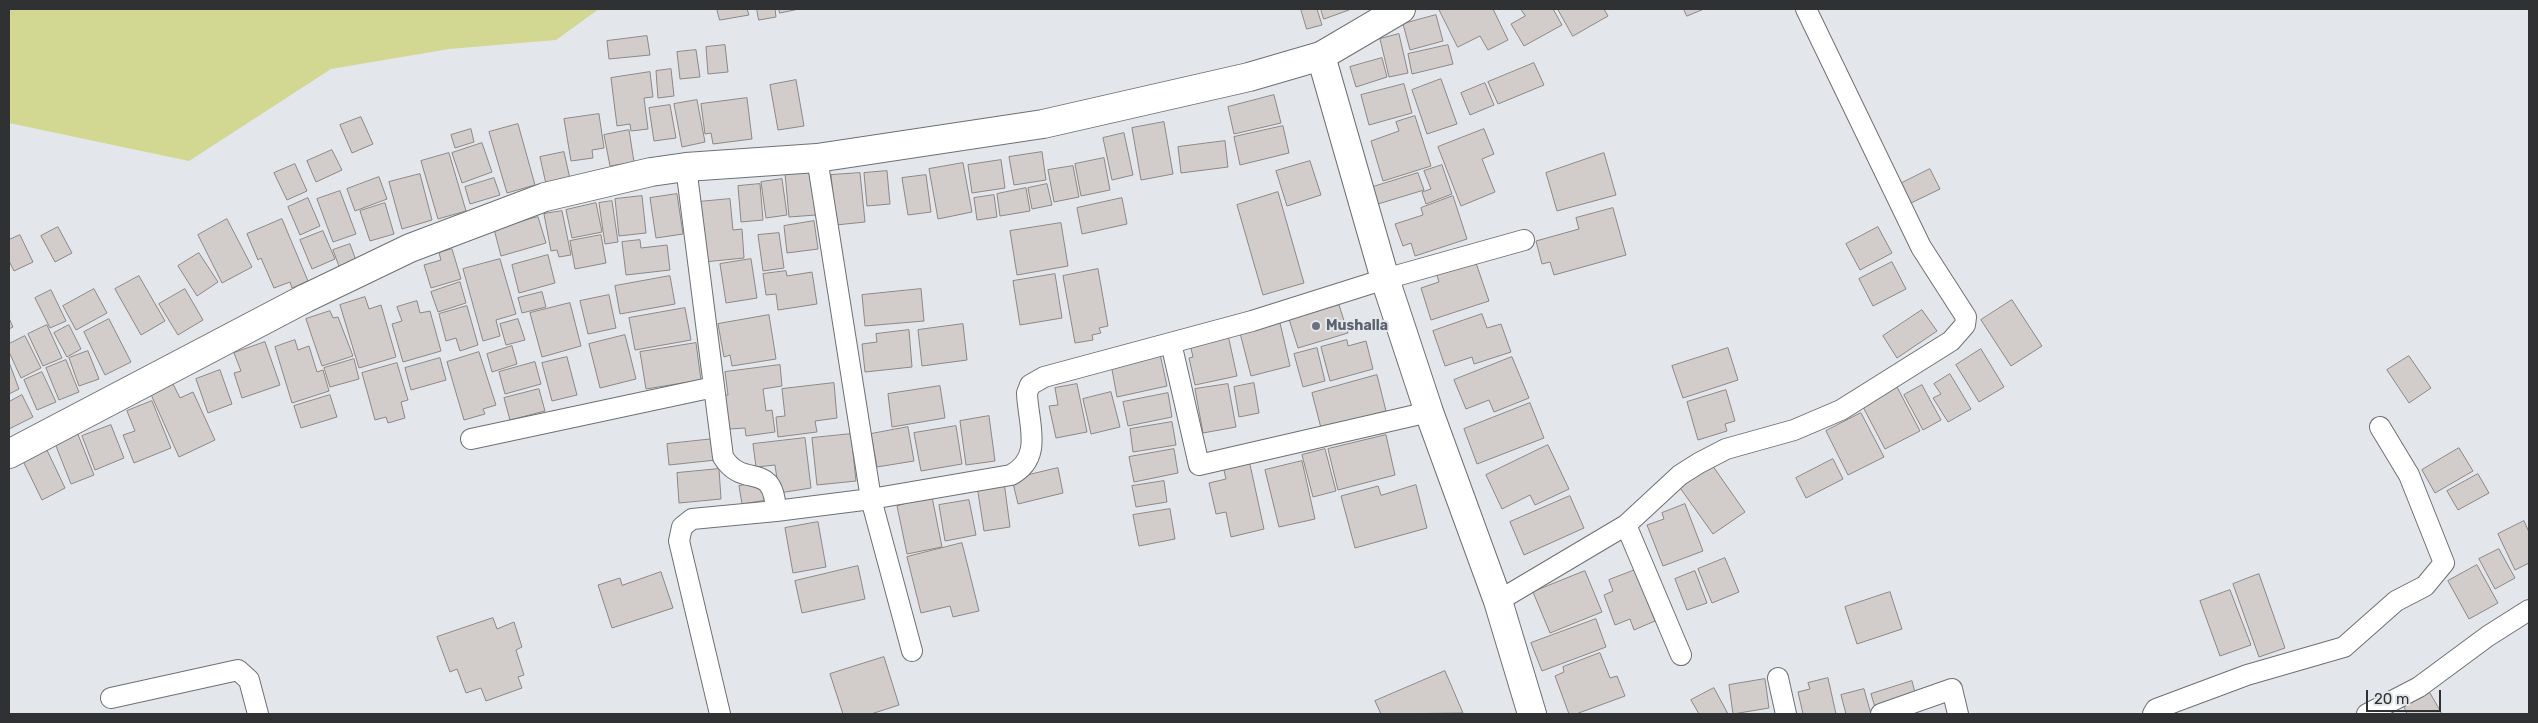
<!DOCTYPE html>
<style>
body{margin:0}
#map{position:relative;width:2538px;height:723px;overflow:hidden;background:#e3e7eb;font-family:Rubik,sans-serif}
canvas{display:block}
.frame{position:absolute;inset:0;border:10px solid #2f3132;pointer-events:none}
.scale{position:absolute;left:2366px;top:690px;width:75px;height:22px;box-sizing:border-box;border:2px solid #2f3132;border-top:0;padding-left:6px;font-size:15px;line-height:18px;white-space:nowrap;color:#2f3132;-webkit-text-stroke:4px #e3e7eb;paint-order:stroke}
</style>
<div id="map">
<canvas width="2538" height="723"></canvas>
<div class="frame"></div>
<div class="scale">20 m</div>
</div>
<script>
const context = document.querySelector('canvas').getContext('2d');
context.lineJoin = 'round';
function fill(path, color) {
  context.fillStyle = color;
  context.fill(path, 'evenodd');
}
function trace(path, color, width, dash) {
  context.strokeStyle = color;
  context.lineWidth = width;
  context.lineCap = dash ? 'butt' : 'round';
  context.setLineDash(dash || []);
  context.stroke(path);
}
function drawText(font, color, halo, rows, align = 'center') {
  context.font = font + ' Rubik,sans-serif';
  context.lineWidth = 4;
  context.setLineDash([]);
  context.textBaseline = 'middle';
  context.strokeStyle = halo;
  context.fillStyle = color;
  for (const [text, x, y, turn = 0] of rows) {
    context.save();
    context.translate(x, y);
    context.rotate((+turn || 0) * Math.PI / 180);
    context.textAlign = isNaN(turn) ? turn : align;
    if (halo) context.strokeText(text, 0, 0);
    context.fillText(text, 0, 0);
    context.restore();
  }
}
fill(new Path2D(`
 M9 9H599L556 40 449 49 331 69 189 161 9 123Z`), '#d2d791');
const building = new Path2D(`
 M717 9H747L749 15 720 20Z
 M757 9H775L776 17 759 20Z
 M779 9H799L780 13Z
 M1301 9H1317L1322 25 1307 29Z
 M1321 9H1349V10L1324 19Z
 M1439 9H1493L1508 40 1488 50 1480 36 1458 47Z
 M1521 9H1553L1562 25 1524 46 1511 24 1525 16Z
 M1558 9H1604L1608 16 1573 36Z
 M1684 9H1704L1687 16Z
 M1436 15 1443 41 1410 50 1403 24Z
 M1399 34 1408 73 1389 77 1380 39Z
 M647 36 650 55 609 59 607 41Z
 M725 45 728 72 708 74 706 47Z
 M1448 45 1453 64 1412 74 1408 54Z
 M696 50 700 77 680 79 677 52Z
 M1382 58 1387 77 1356 87 1350 67Z
 M1534 63 1544 85 1498 104 1488 82Z
 M671 69 674 96 658 98 656 71Z
 M650 72 653 97 644 98 648 129 631 131 630 124 617 126 611 78Z
 M1441 79 1457 124 1427 134 1412 90Z
 M796 80 804 126 778 130 770 85Z
 M1485 83 1494 105 1470 115 1461 93Z
 M1404 84 1412 113 1369 125 1361 95Z
 M1274 95 1281 123 1234 134 1228 107Z
 M747 98 752 139 713 144 711 133 705 134 701 104Z
 M697 100 705 142 682 147 674 104Z
 M670 105 676 138 654 141 649 108Z
 M599 114 604 148 592 150 593 158 571 161 564 119Z
 M1415 116 1431 166 1383 181 1371 141 1399 131 1396 122Z
 M361 117 373 144 352 153 340 125Z
 M1164 122 1173 174 1141 180 1132 128Z
 M518 124 535 185 507 193 489 132Z
 M1283 126 1289 153 1240 165 1234 137Z
 M471 129 474 142 455 148 451 135Z
 M1484 129 1494 154 1482 159 1495 192 1461 206 1438 147Z
 M629 130 634 162 610 166 604 135Z
 M1124 133 1133 175 1112 180 1103 138Z
 M1225 141 1228 167 1181 173 1178 147Z
 M482 143 492 172 462 183 452 153Z
 M332 150 342 170 316 182 307 161Z
 M564 152 570 179 546 184 540 157Z
 M1042 152 1046 180 1014 185 1009 157Z
 M449 153 466 211 438 219 421 161Z
 M1604 153 1616 195 1557 211 1546 173Z
 M1104 158 1110 190 1081 196 1075 164Z
 M1001 160 1005 188 972 193 968 165Z
 M1310 161 1321 195 1287 206 1276 171Z
 M963 163 972 212 938 219 929 169Z
 M295 164 307 191 287 200 274 173Z
 M1442 165 1452 194 1426 204 1422 192 1431 189 1424 171Z
 M1073 166 1079 197 1054 202 1048 170Z
 M1930 169 1940 189 1909 204 1900 184Z
 M813 170 816 215 789 217 785 173Z
 M887 171 890 204 867 206 864 173Z
 M860 173 865 222 836 225 831 175Z
 M1418 173 1424 190 1378 204 1373 187Z
 M420 174 432 220 402 229 389 182Z
 M926 175 931 212 908 215 902 178Z
 M379 177 387 199 355 211 347 189Z
 M494 178 500 195 470 204 465 187Z
 M782 179 787 215 766 218 761 182Z
 M760 184 763 220 741 222 738 186Z
 M1047 184 1052 205 1032 209 1028 188Z
 M1026 188 1030 211 1000 216 997 194Z
 M340 191 356 234 333 242 317 199Z
 M1278 192 1304 283 1263 295 1237 205Z
 M677 194 683 234 656 238 650 198Z
 M994 195 997 217 977 220 974 198Z
 M642 196 646 233 619 236 615 199Z
 M1453 196 1467 239 1415 256 1411 243 1403 246 1395 224 1423 215 1421 208Z
 M308 198 320 226 300 235 288 207Z
 M1122 198 1127 224 1082 234 1077 208Z
 M730 199 733 230 742 229 744 258 704 262 698 202Z
 M612 201 618 242 605 244 599 203Z
 M385 203 394 234 370 241 360 211Z
 M596 203 602 232 572 238 566 210Z
 M1613 208 1626 255 1554 275 1550 262 1542 264 1536 241 1579 229 1576 218Z
 M562 211 571 255 559 257 557 250 551 251 544 214Z
 M538 217 546 243 501 256 494 229Z
 M227 219 252 267 222 283 198 235Z
 M282 219 308 281 292 288 290 282 274 288 261 258 258 260 247 234Z
 M814 221 818 249 787 253 784 226Z
 M1061 223 1068 266 1017 275 1010 231Z
 M58 227 72 253 55 262 41 236Z
 M1878 227 1892 253 1860 270 1846 244Z
 M323 231 335 259 312 269 300 240Z
 M779 233 784 268 763 271 758 235Z
 M20 235 33 262 14 271 9 261V240Z
 M601 235 606 263 575 269 570 241Z
 M640 240 641 248 667 245 670 270 626 275 622 242Z
 M350 244 357 263 340 269 333 250Z
 M452 249 461 279 431 288 424 265 441 260 439 253Z
 M199 253 218 282 197 296 178 266Z
 M548 255 555 283 519 293 512 265Z
 M500 259 516 314 496 320 500 336 483 341 463 269Z
 M751 259 757 298 726 303 720 264Z
 M1475 260 1489 301 1431 320 1421 288 1439 282 1436 272Z
 M1892 262 1906 289 1873 306 1859 279Z
 M1098 269 1108 326 1099 328 1101 333 1092 335 1093 340 1075 343 1063 276Z
 M786 271 787 276 812 272 817 304 778 310 776 294 766 295 763 274Z
 M1055 274 1062 318 1020 325 1013 281Z
 M139 276 165 321 141 335 115 289Z
 M670 276 675 304 620 314 615 286Z
 M460 282 466 303 438 312 431 292Z
 M94 289 107 313 76 330 63 306Z
 M185 289 203 320 178 335 159 304Z
 M921 289 924 321 865 326 862 295Z
 M51 290 66 321 50 328 35 298Z
 M542 292 546 307 522 313 518 298Z
 M609 295 616 328 588 334 580 301Z
 M365 297 369 309 381 305 396 357 359 368 340 305Z
 M2012 300 2042 346 2011 366 1981 320Z
 M417 301 420 313 430 311 441 351 403 362 392 324 402 321 397 307Z
 M570 303 581 346 542 357 530 313Z
 M1339 305 1348 333 1298 348 1289 319Z
 M467 306 478 345 460 351 456 338 446 341 439 314Z
 M685 308 691 340 635 350 629 318Z
 M1922 310 1937 331 1897 358 1883 336Z
 M330 311 333 318 338 317 353 356 322 366 306 319Z
 M1482 314 1487 328 1501 324 1511 352 1474 364 1472 357 1445 366 1433 331Z
 M769 315 776 359 732 366 730 355 724 357 718 324Z
 M9 318 13 327 9 329Z
 M109 319 131 362 105 375 84 332Z
 M518 319 525 340 506 345 500 324Z
 M1280 323 1290 366 1251 376 1240 333Z
 M963 324 967 360 922 366 918 330Z
 M47 325 62 358 43 366 28 334Z
 M69 325 81 349 67 357 54 333Z
 M909 330 912 367 865 372 862 344 877 342 876 334Z
 M625 335 636 379 600 388 589 344Z
 M1228 335 1237 376 1195 385 1189 358 1193 357 1190 344Z
 M25 336 41 368 21 378 9 352V344Z
 M295 340 298 350 309 346 317 372 323 370 329 391 292 403 275 347Z
 M1347 340 1348 346 1366 341 1373 369 1330 381 1321 347Z
 M265 342 280 385 242 398 234 373 241 371 234 353Z
 M696 343 701 380 646 389 640 352Z
 M512 346 517 364 492 372 487 354Z
 M1317 348 1325 381 1303 387 1294 354Z
 M1728 348 1738 380 1683 398 1672 366Z
 M1981 349 2004 387 1979 402 1956 365Z
 M88 351 99 379 79 386 69 358Z
 M479 352 496 405 483 409 485 414 464 420 447 362Z
 M1160 354 1167 386 1117 397 1111 364Z
 M2409 356 2431 388 2409 403 2387 370Z
 M567 357 577 395 552 401 542 363Z
 M1512 357 1529 398 1494 412 1489 400 1466 409 1454 380Z
 M440 358 446 380 411 390 405 368Z
 M354 359 359 379 330 387 324 368Z
 M66 360 79 392 59 400 46 368Z
 M9 362 19 389 9 394Z
 M535 362 541 384 505 394 499 372Z
 M397 363 408 400 401 402 405 418 388 423 386 417 375 420 362 373Z
 M780 365 782 386 763 389 766 411 772 410 775 432 746 436 745 428 730 429 728 420H725L722 395H728L725 372Z
 M220 370 232 404 208 413 196 379Z
 M42 372 56 402 37 410 24 380Z
 M1950 374 1971 409 1948 422 1933 398 1941 394 1934 384Z
 M1377 375 1386 411 1321 428 1312 393Z
 M171 380 180 398 193 392 215 440 179 457 149 390Z
 M834 383 837 418 815 421 817 432 778 437 776 417 785 416 782 389Z
 M1254 383 1259 413 1239 417 1234 387Z
 M1077 384 1087 432 1056 438 1049 406 1058 405 1055 388Z
 M1228 384 1236 427 1203 433 1195 389Z
 M1922 385 1941 420 1923 430 1904 395Z
 M940 386 945 418 892 427 888 394Z
 M1897 387 1920 431 1885 449 1862 405Z
 M539 389 545 411 510 420 504 398Z
 M1726 390 1735 421 1725 424 1727 431 1698 440 1687 402Z
 M1111 392 1120 427 1091 434 1083 399Z
 M1168 393 1172 417 1128 426 1123 402Z
 M22 395 33 417 9 429V402Z
 M330 395 337 417 301 428 294 406Z
 M152 401 171 448 134 463 123 435 135 431 127 411Z
 M1530 403 1544 438 1477 464 1464 429Z
 M1861 413 1884 457 1848 475 1826 431Z
 M989 416 995 461 966 465 960 421Z
 M1172 422 1176 445 1133 452 1130 429Z
 M111 425 124 458 95 470 82 436Z
 M956 426 962 464 921 471 914 433Z
 M908 427 914 461 877 467 871 434Z
 M77 432 94 475 71 484 54 441Z
 M851 434 856 481 817 485 812 438Z
 M1386 435 1395 475 1338 490 1328 449Z
 M805 438 811 488 779 493 775 465 756 467 753 444Z
 M714 439 716 460 669 465 667 444Z
 M1548 445 1569 489 1535 505 1530 495 1502 509 1486 475Z
 M46 448 65 488 42 500 22 459Z
 M2459 448 2473 471 2435 493 2422 470Z
 M1174 449 1178 473 1134 482 1129 457Z
 M1325 449 1336 491 1313 497 1302 455Z
 M1833 459 1843 479 1806 498 1796 478Z
 M1249 460 1264 529 1231 537 1226 512 1216 514 1209 483 1226 479 1223 466Z
 M1302 461 1315 519 1279 527 1265 470Z
 M1710 462 1745 512 1713 534 1678 485Z
 M1058 468 1063 493 1018 504 1012 479Z
 M719 469 721 499 679 503 677 473Z
 M2478 474 2489 493 2458 510 2447 491Z
 M1164 481 1167 502 1136 507 1132 486Z
 M765 482 767 500 742 504 739 486Z
 M1004 482 1010 527 984 531 977 486Z
 M1416 485 1427 528 1355 548 1341 496 1378 486 1381 495Z
 M931 492 942 547 907 554 897 506 906 503 905 498Z
 M1570 496 1584 528 1524 555 1510 522Z
 M969 500 976 535 945 541 939 505Z
 M1685 504 1703 551 1663 566 1647 525 1664 519 1662 513Z
 M1170 509 1175 539 1139 546 1133 515Z
 M2524 521 2529 532V563L2515 570 2498 534Z
 M818 522 826 567 793 573 785 528Z
 M962 543 979 611 953 617 950 606 921 613 907 557Z
 M2499 549 2515 578 2495 589 2479 559Z
 M1725 558 1739 592 1712 603 1698 569Z
 M2477 565 2498 603 2469 619 2448 581Z
 M858 566 865 599 802 613 795 581Z
 M1635 570 1655 621 1634 630 1630 619 1615 625 1604 595 1613 591 1609 580Z
 M1585 571 1602 612 1550 633 1533 592Z
 M1695 571 1707 603 1687 610 1675 579Z
 M661 572 673 608 612 628 598 585 620 578 622 585Z
 M2259 574 2285 648 2259 657 2233 584Z
 M2230 590 2251 645 2220 656 2200 601Z
 M1890 592 1902 629 1857 644 1845 607Z
 M493 618 497 629 514 622 522 647 516 650 524 675 518 677 522 688 486 701 481 688 466 693 457 669 450 672 437 637Z
 M1596 619 1606 647 1542 671 1531 643Z
 M1600 653 1610 678 1617 676 1625 696 1576 714H1569L1555 676 1564 672 1563 667Z
 M884 657 899 705 871 714H843L830 674Z
 M1445 671 1463 713 1381 714 1375 701Z
 M1828 678 1836 714H1803L1798 692 1810 689 1808 683Z
 M1765 679 1769 708 1733 714 1729 685Z
 M1912 681 1917 700 1877 714 1871 694Z
 M1714 688 1728 714H1699L1691 700Z
 M1864 689 1871 714H1846L1841 695Z
 M2430 693 2442 714H2407L2404 707Z`);
fill(building, '#d2cccb');
trace(building, '#8d8786', 1);
const street = new Path2D(`
 M817 158 871 499 912 651
 M686 167 723 457C744 491 773 458 776 511
 M1171 343 1199 465 1429 412
 M471 439 714 387
 M1626 525 1681 655
 M1498 601 1626 525 1680 475 1699 463 1726 449 1794 430 1841 410 1951 341 1965 325 1966 317 1921 247 1806 9
 M1778 678 1786 714
 M111 698 238 670 249 680 258 714
 M720 714 679 541 682 527 692 519 776 511 871 499 1011 475C1044 457 1028 424 1027 393L1030 385 1044 377 1252 321 1385 279 1524 240
 M1881 714 1952 689 1958 714
 M2153 714 2156 709 2247 675 2344 647 2396 601 2425 586 2444 563 2409 475 2380 427
 M2367 714 2419 687 2488 636 2529 610`);
const secondary = new Path2D(`
 M1321 56 1385 279 1429 412 1498 601 1532 714
 M9 454 306 298 410 248 545 197 651 172 686 167 817 158 1043 124 1249 77 1321 56 1401 9`);
trace(street, '#6d7174', 22);
trace(secondary, '#6d7174', 30);
trace(street, '#fff', 20);
trace(secondary, '#fff', 28);
for (const [x, y, r, color] of [
 [1316,326,5,"#6b7280"]
]) {
  const dot = new Path2D();
  dot.arc(x, y, r, 0, 2 * Math.PI);
  context.fillStyle = color;
  context.fill(dot);
  trace(dot, '#e3e7eb', 2);
}
drawText('bold 14px', '#5b616d', '#e3e7eb', [
 ["Mushalla",1326,326]
], 'left');
</script>
